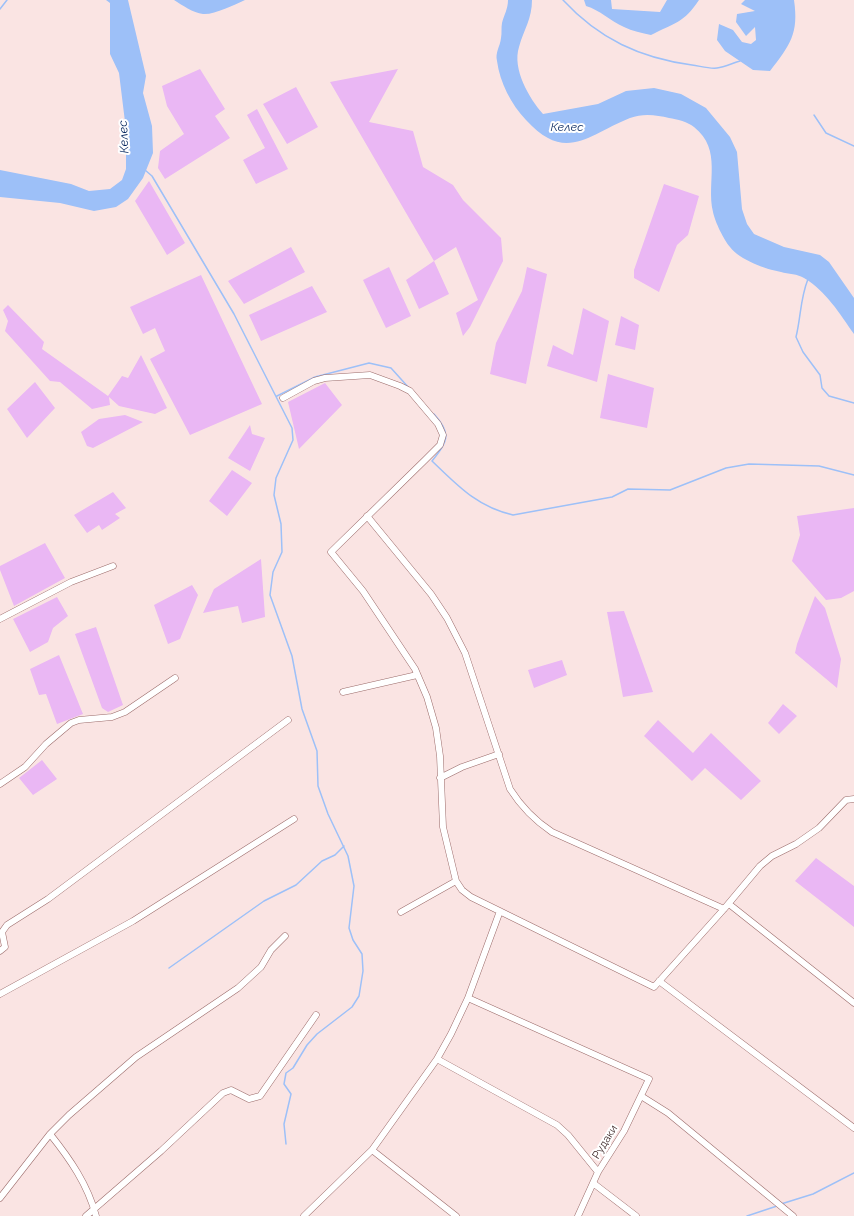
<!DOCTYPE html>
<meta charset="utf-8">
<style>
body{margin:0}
canvas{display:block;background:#fae4e3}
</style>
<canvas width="854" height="1216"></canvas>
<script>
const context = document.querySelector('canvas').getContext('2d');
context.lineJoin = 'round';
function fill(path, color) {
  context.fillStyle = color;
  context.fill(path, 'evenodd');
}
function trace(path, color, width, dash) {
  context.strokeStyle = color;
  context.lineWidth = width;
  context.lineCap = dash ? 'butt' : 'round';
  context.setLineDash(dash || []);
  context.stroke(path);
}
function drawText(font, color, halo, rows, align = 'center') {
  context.font = font + ' Raleway,sans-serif';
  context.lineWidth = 4;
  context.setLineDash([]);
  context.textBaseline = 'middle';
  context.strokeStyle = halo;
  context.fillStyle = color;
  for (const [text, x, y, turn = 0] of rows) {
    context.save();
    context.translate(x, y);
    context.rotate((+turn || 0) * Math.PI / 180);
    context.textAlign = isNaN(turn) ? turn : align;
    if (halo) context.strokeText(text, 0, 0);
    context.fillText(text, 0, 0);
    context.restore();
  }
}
fill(new Path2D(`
 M200 69 225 109 215 116 230 138 165 179 158 168 160 151 184 134 167 106 162 86Z
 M398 69 369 122 413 131 423 167 453 185 463 200 501 238 503 261 470 327 463 336 456 313 478 300 456 247 434 261 449 294 419 309 406 280 434 261 330 82Z
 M296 87 318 127 287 144 263 104Z
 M257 109 288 169 256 184 243 160 265 148 247 115Z
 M149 181 185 243 167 255 135 201Z
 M664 184 699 196 688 235 677 245 659 292 634 278V270Z
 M291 247 305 272 244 304 228 281Z
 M389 267 411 316 386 328 363 280Z
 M527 267 547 274 526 384 490 374 496 343 522 291Z
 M201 275 262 404 190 435 150 359 165 351 155 328 143 334 130 307Z
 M312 286 327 312 261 341 249 315Z
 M8 305 44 342 42 349 108 396 122 376 128 378 141 355 167 408 155 414 119 406 109 397 110 405 92 409 60 382 50 381 5 331 8 321 3 310Z
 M583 308 609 321 597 382 547 366 553 345 573 355Z
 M621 316 639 325 635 350 615 345Z
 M608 374 654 388 647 428 600 418Z
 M35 382 55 408 27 438 7 409Z
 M325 383 342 405 299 449 288 402Z
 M125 415 143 422 93 448 87 446 81 432 99 419Z
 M250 425 252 434 265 438 250 471 228 458Z
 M232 470 252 483 227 516 209 501Z
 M113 492 126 508 115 514 120 518 102 530 99 525 87 533 74 515Z
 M854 508V591L841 598 826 600 792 561 800 535 797 516Z
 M45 543 65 578 14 606 0 570V566Z
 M261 559 265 617 242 623 238 606 203 613 214 589Z
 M192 585 198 595 180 639 168 644 154 605Z
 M815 596 825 608 841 659 837 688 795 653 797 644Z
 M57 597 68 616 53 628 48 642 30 652 13 619Z
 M624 611 651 686 653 692 623 697 607 612Z
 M96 627 123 705 108 712 102 708 75 634Z
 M59 655 83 714 57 724 46 694 39 695 30 669Z
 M562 660 567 675 534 688 528 670Z
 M783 704 797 716 779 734 768 723Z
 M658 720 693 753 711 733 761 781 741 800 705 768 692 781 644 736Z
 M42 760 57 779 33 795 19 778Z
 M816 858 854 886V927L795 881Z`), '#eab7f4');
fill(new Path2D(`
 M106 0H128L146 76 143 93 152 126 153 153 143 178 128 199 116 207 94 211 60 203 0 197V170L71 184 89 191 110 189 122 180 126 169V130L119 73 110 54V3Z
 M174 0H245C234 5 214 15 203 14 193 13 182 5 174 0Z
 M508 0H532C532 19 524 29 519 47 512 69 529 98 543 114L598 104 626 91 654 88 681 94 706 108 730 137 737 152 742 209 747 224 754 234 784 247 820 255 829 262 854 298V334C840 314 826 291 804 278 798 274 788 274 781 272 765 269 740 260 730 247 724 240 715 222 713 212 706 182 723 150 694 127 688 122 677 119 669 118 657 115 643 113 630 118 589 134 566 164 526 120 511 104 500 83 497 61 495 52 500 47 501 38 502 33 501 28 502 23 504 15 508 9 508 0Z
 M584 0H611L612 9 660 12 667 0H699C684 23 674 23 651 35 642 33 632 31 624 27 610 21 600 10 586 6Z
 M745 0H794C799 34 790 45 770 71L753 70 725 51 717 40 719 24 733 30 742 42 751 44 756 40 755 27 746 36 736 22 737 14 755 11 741 4Z`), '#9dc0f8');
trace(new Path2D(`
 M563 0C599 39 640 58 692 65 700 66 709 69 717 68 724 67 733 63 740 61
 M0 9 7 0
 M814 115 826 133 854 146
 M145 170 152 176 234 314 292 428 293 440 276 478 274 495 281 524 282 552 273 572 270 595 292 656 302 709 317 751 318 786 328 814 348 856 354 886 349 928 353 940 362 954 363 971 359 996 352 1007 317 1034 307 1045 293 1068 286 1073 284 1084 291 1094 284 1124 286 1144
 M808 279C800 299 801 317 796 337L803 352 820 375 822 388 829 396 854 403
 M277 396 315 377 369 363 391 368 409 388
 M434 414C452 434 448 441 432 461 457 485 477 507 513 515L612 497 628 489 670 490 726 468 749 464 819 466 854 475
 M169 968 264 901 296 885 322 861 335 855 344 846
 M781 1204 813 1194 854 1173
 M747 1216 777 1206`), '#9dc0f8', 1.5);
const minor = new Path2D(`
 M283 398 314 381 325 378 370 375 400 386 410 391 438 424 443 435 440 445 425 460 331 552 363 591 415 669 427 697 436 728 440 756 443 827 456 881 462 890 471 897 654 987 724 909 760 866 772 856 796 844 819 828 846 800 854 799
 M367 516 431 594 447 618 465 653 510 789C522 808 534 820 552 832L724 909
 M0 619 71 582 113 566
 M343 692 417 675
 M440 778 462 767 499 754
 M0 784 25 767 46 744 71 723 79 720 112 717 125 712 175 678
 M729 904 854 1003
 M401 912 456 881
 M0 951 5 947 2 932 7 925 48 899 288 720
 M659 981 854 1128
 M0 994 133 921 294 819
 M468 998 649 1079 624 1131 598 1172 578 1216
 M437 1059 557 1125 568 1135 598 1172
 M641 1096 668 1113 793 1216
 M50 1134C70 1159 88 1185 96 1216
 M372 1150 456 1216
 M593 1183 636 1216
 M0 1198 50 1134 69 1115 136 1057 238 988 261 967 271 950 285 936
 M86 1216 161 1151 223 1093 231 1090 249 1099 260 1096 316 1015
 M304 1216 372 1150 437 1059 451 1034 468 998 500 911`);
trace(minor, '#9b6b6a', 7);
trace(minor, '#fff', 6);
drawText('11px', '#3e2a2a', '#fff', [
 ["Рудаки",605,1142,-58]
]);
drawText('italic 12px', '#04255d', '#fff', [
 ["Келес",567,127],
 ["Келес",124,137,-93]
]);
</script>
